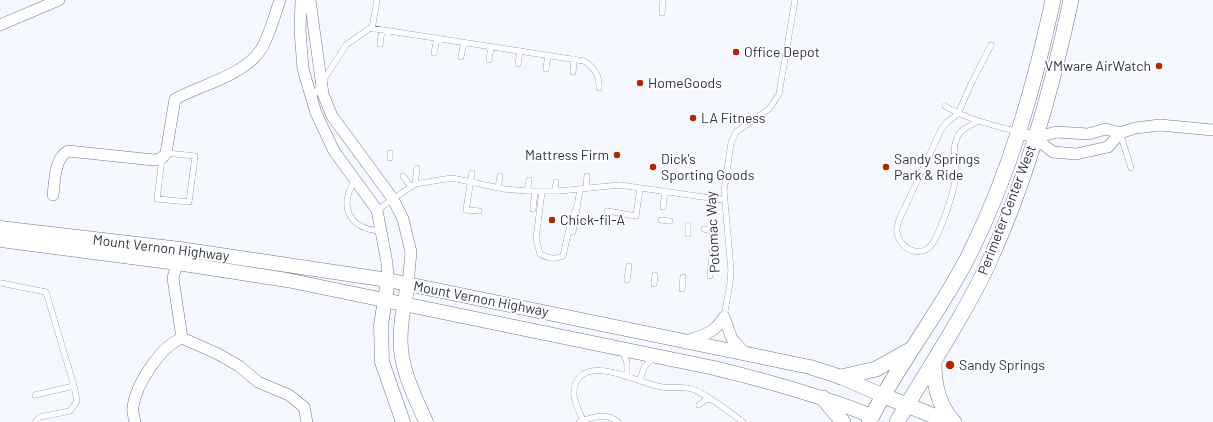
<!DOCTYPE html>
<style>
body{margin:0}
canvas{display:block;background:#f5f8ff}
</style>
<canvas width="1213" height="422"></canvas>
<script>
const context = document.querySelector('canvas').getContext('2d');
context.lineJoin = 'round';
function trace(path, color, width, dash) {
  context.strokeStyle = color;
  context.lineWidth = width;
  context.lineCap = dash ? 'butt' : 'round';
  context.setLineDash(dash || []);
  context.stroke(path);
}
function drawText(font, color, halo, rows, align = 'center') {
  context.font = font + ' Barlow,sans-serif';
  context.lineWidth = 3.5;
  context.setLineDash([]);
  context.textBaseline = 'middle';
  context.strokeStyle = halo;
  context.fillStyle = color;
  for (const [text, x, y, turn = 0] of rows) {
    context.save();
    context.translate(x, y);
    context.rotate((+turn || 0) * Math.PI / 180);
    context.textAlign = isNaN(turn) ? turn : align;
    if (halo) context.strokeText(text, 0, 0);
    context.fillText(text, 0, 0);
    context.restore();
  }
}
const service = new Path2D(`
 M662 13 663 0
 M372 29 377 0
 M380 44 382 30
 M434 53 437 38
 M461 57 464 43
 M489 60 491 47
 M518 64 520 51
 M546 69 548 55
 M573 72 574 59
 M312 98 346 45 370 28 584 61C594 67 600 75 599 88
 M945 106C968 120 993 125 1018 132
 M978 121C970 126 960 129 957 138 951 149 957 162 956 174 955 190 942 227 934 241 924 260 900 251 897 232 896 229 898 224 899 220L941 130 947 122 958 114 971 84 991 45
 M1120 133 1131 168
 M162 158 157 199 189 202 195 156 166 153
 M390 158V153
 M472 173 466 210 479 211
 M403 176 411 187
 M355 180C338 207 349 229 381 231
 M415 184 417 168
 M498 188 500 176
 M586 188 587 176
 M527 191 529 180
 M542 191 536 239 540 254C548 258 554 260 563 256L570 225 577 206
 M555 191 556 182
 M663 207 665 191
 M533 209 535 191
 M377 210 415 184 452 178 504 189 527 191H559L620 185 724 200
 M607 211 636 216 640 188
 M661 220 670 221
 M704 229 712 231 714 239 710 276
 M573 232 580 189
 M688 234V225
 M627 280 629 266
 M1 283 46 292 74 386 77 401 70 411 40 417 35 422
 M654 284 655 275
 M682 289 683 277
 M724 317 730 283 731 270 724 191 731 143 736 132 769 109 779 94 795 0
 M623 351 627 363V377
 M639 381 645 366 653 358
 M35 395 74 386
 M699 405 705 400 710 399
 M583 420C577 406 568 392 579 378 595 358 641 384 662 387 673 389 685 385 695 390 712 398 728 411 743 422
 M579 422C593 417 606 412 618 422`);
const minor = new Path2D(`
 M301 0 300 30 303 69 316 113 334 151 377 210 387 263 388 280
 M310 0 323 94 332 116 393 199 403 219 411 252 408 284
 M0 25 59 0
 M1018 132 1035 138 1056 132 1088 134 1106 129 1120 133 1135 128 1160 125 1213 130
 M1035 138 1053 152 1076 154 1108 147 1120 133
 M53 195C55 181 54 159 68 151L154 160 162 158 166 153 175 99C201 85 242 76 260 51 268 40 275 14 280 0
 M179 255 173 278 182 338
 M724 317 732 339 745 353
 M686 341C702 336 715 333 724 317
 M135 422C134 417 132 411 133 407 136 384 161 346 182 338L218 354 239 366 258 382 289 395 304 407 307 422`);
const tertiary = new Path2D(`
 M0 228 180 249 388 280 810 367 841 377 884 396
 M0 240 177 263 287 280 714 368C768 381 821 396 872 416
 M388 280 381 325 382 362 403 422
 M408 284C404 305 399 328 401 349 403 374 416 399 426 422`);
const secondary = new Path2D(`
 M934 363C934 385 938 406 954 422
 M841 377 876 369 910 350
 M884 396 949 422
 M823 398 843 422
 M869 422C898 363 941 312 970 253 1010 173 1034 87 1053 0
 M897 422C928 369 963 318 989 262 1027 179 1052 89 1071 0`);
trace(service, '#6c7996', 6);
trace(minor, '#6c7996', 12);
trace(tertiary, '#6c7996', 15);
trace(secondary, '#6c7996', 16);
trace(service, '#fff', 5.5);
trace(minor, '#fff', 11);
trace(tertiary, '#fff', 14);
trace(secondary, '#fff', 15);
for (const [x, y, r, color] of [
 [736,52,4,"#b22602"],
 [1159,66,4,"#b22602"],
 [640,83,4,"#b22602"],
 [693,118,4,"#b22602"],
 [617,155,4,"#b22602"],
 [653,167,4,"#b22602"],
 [886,167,4,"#b22602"],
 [552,220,4,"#b22602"],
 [950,365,5,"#b22602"]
]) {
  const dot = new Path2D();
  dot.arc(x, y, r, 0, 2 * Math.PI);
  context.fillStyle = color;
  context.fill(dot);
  trace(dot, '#fff', 1.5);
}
drawText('14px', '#2f3440', '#fff', [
 ["Office Depot",744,52],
 ["VMware AirWatch",1151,66,"right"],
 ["HomeGoods",648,83],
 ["LA Fitness",701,118],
 ["Mattress Firm",609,155,"right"],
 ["Dick's",661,159],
 ["Sporting Goods",661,175],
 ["Sandy Springs",894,159],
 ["Park & Ride",894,175],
 ["Chick-fil-A",560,220],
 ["Sandy Springs",959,365]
], 'left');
drawText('14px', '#2f3440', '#fff', [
 ["Perimeter Center West",1007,210,-69],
 ["Potomac Way",713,232,-93],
 ["Mount Vernon Highway",161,248,7],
 ["Mount Vernon Highway",481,299,11]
]);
</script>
